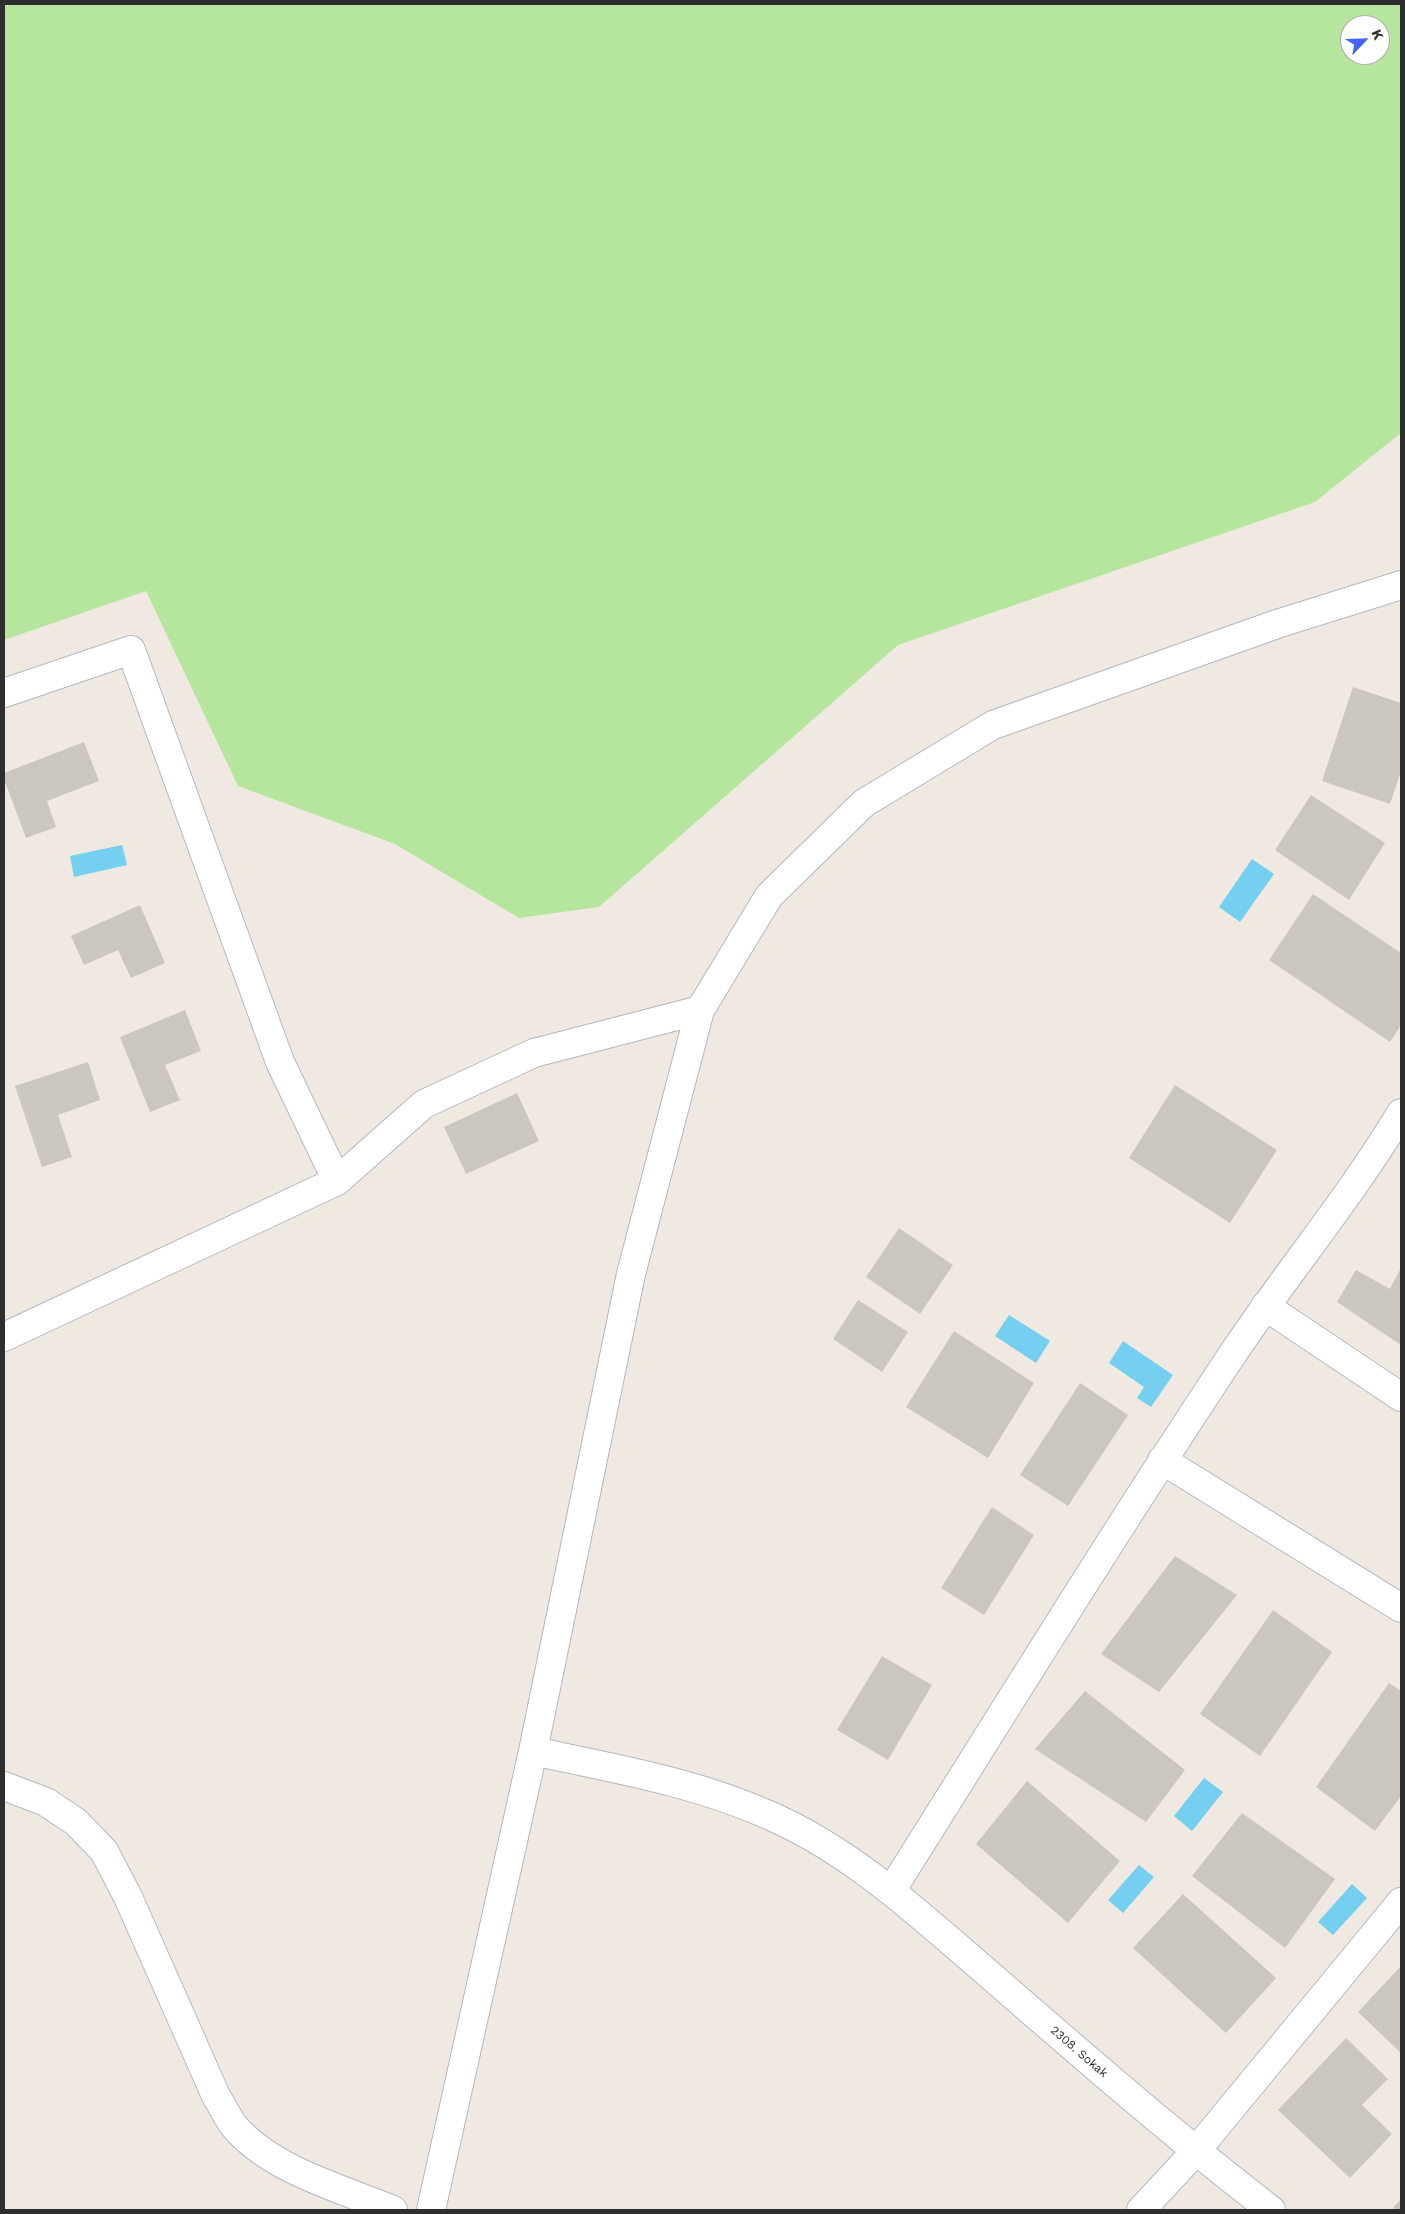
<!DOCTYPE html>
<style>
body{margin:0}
#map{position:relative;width:1405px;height:2214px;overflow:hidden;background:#efe9e1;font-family:"Work Sans",sans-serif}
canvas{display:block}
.frame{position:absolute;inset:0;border:5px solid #2e2e2e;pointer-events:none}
.north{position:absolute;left:1340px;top:15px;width:50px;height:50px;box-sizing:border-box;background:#fff;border:1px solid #ababab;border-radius:50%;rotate:66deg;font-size:14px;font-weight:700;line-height:20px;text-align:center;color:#2e2e2e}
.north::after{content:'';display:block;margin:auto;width:18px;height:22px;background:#4264fb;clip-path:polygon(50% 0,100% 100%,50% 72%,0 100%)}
</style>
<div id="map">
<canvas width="1405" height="2214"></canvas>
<div class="frame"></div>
<div class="north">K</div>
</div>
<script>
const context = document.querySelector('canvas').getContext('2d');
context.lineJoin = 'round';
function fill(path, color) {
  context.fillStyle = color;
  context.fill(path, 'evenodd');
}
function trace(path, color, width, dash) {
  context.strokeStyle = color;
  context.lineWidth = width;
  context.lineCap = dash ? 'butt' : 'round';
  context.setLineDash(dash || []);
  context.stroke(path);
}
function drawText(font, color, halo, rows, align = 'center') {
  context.font = font + ' "Work Sans",sans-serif';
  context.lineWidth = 4.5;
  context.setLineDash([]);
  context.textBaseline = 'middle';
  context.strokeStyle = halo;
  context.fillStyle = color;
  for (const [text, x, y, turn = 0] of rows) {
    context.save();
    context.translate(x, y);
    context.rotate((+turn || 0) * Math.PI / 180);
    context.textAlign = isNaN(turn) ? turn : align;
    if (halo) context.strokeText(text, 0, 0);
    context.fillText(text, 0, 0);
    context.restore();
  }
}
fill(new Path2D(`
 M4 4H1401V433L1315 502 898 645 599 907 519 918 395 844 238 786 146 591 4 640ZM1350 25H1380V55H1350Z`), '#b6e59e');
fill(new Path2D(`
 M122 845 127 865 74 877 70 856Z
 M1252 859 1274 874 1240 922 1219 907Z
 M1009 1315 1050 1341 1036 1363 995 1336Z
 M1123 1341 1173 1375 1151 1407 1137 1398 1144 1387 1109 1363Z
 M1204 1778 1223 1792 1192 1831 1174 1816Z
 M1139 1865 1154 1877 1123 1913 1108 1900Z
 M1352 1884 1367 1898 1333 1935 1318 1922Z`), '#75cff0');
fill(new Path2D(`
 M1353 687 1401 703V771L1390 804 1322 781Z
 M84 742 99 781 47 801 56 827 26 838 4 779V773Z
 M1311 795 1385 843 1349 900 1275 850Z
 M1313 894 1401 953V1025L1390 1042 1269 960Z
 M140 905 165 963 131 978 118 950 84 965 71 936Z
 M185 1010 201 1051 165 1065 180 1100 150 1112 120 1037Z
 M88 1062 100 1100 58 1115 72 1157 42 1167 15 1086Z
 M1175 1085 1277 1150 1230 1223 1129 1158Z
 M517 1093 539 1141 466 1174 444 1127Z
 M899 1228 953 1265 920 1314 866 1277Z
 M1401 1268V1345L1337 1302 1356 1270 1390 1289Z
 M858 1300 908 1332 882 1372 833 1339Z
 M954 1331 1034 1383 988 1458 906 1407Z
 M1080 1383 1128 1415 1068 1506 1020 1475Z
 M992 1507 1034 1535 984 1615 941 1588Z
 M1175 1556 1237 1595 1159 1692 1101 1654Z
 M1273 1610 1332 1652 1260 1756 1200 1714Z
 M882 1656 932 1685 888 1760 837 1730Z
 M1389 1683 1401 1691V1796L1375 1831 1316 1787Z
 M1085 1691 1185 1770 1146 1822 1035 1749Z
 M1027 1781 1120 1861 1068 1923 976 1844Z
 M1242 1813 1335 1879 1285 1948 1192 1876Z
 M1183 1894 1276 1978 1226 2033 1133 1948Z
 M1401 1966V2053L1358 2012Z
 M1346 2038 1388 2079 1362 2105 1392 2134 1350 2178 1278 2110Z
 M1401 2199V2210H1395L1393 2208Z`), '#cbc7bf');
const minor = new Path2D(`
 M4 693 131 650 280 1062 337 1181
 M1265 1306 1401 1397
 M4 1337 337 1181 424 1104 534 1053 700 1010
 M1162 1460 1401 1608
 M533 1751C616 1769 696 1782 773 1817 856 1854 923 1918 991 1976 1083 2056 1175 2136 1271 2210
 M4 1786 46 1802 76 1822 104 1851 128 1897 216 2096C222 2105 227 2117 234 2126 271 2170 340 2188 393 2210
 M891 1891C1003 1713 1114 1533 1230 1358 1285 1275 1350 1198 1401 1113
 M431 2210 533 1751 631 1274 700 1010 769 896 864 803 993 725 1277 624 1401 585
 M1141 2210 1195 2152 1401 1902`);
trace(minor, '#b4b7c1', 30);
trace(minor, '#fff', 28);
drawText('12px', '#2e2e2e', '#fff', [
 ["2308. Sokak",1079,2052,41]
]);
</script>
